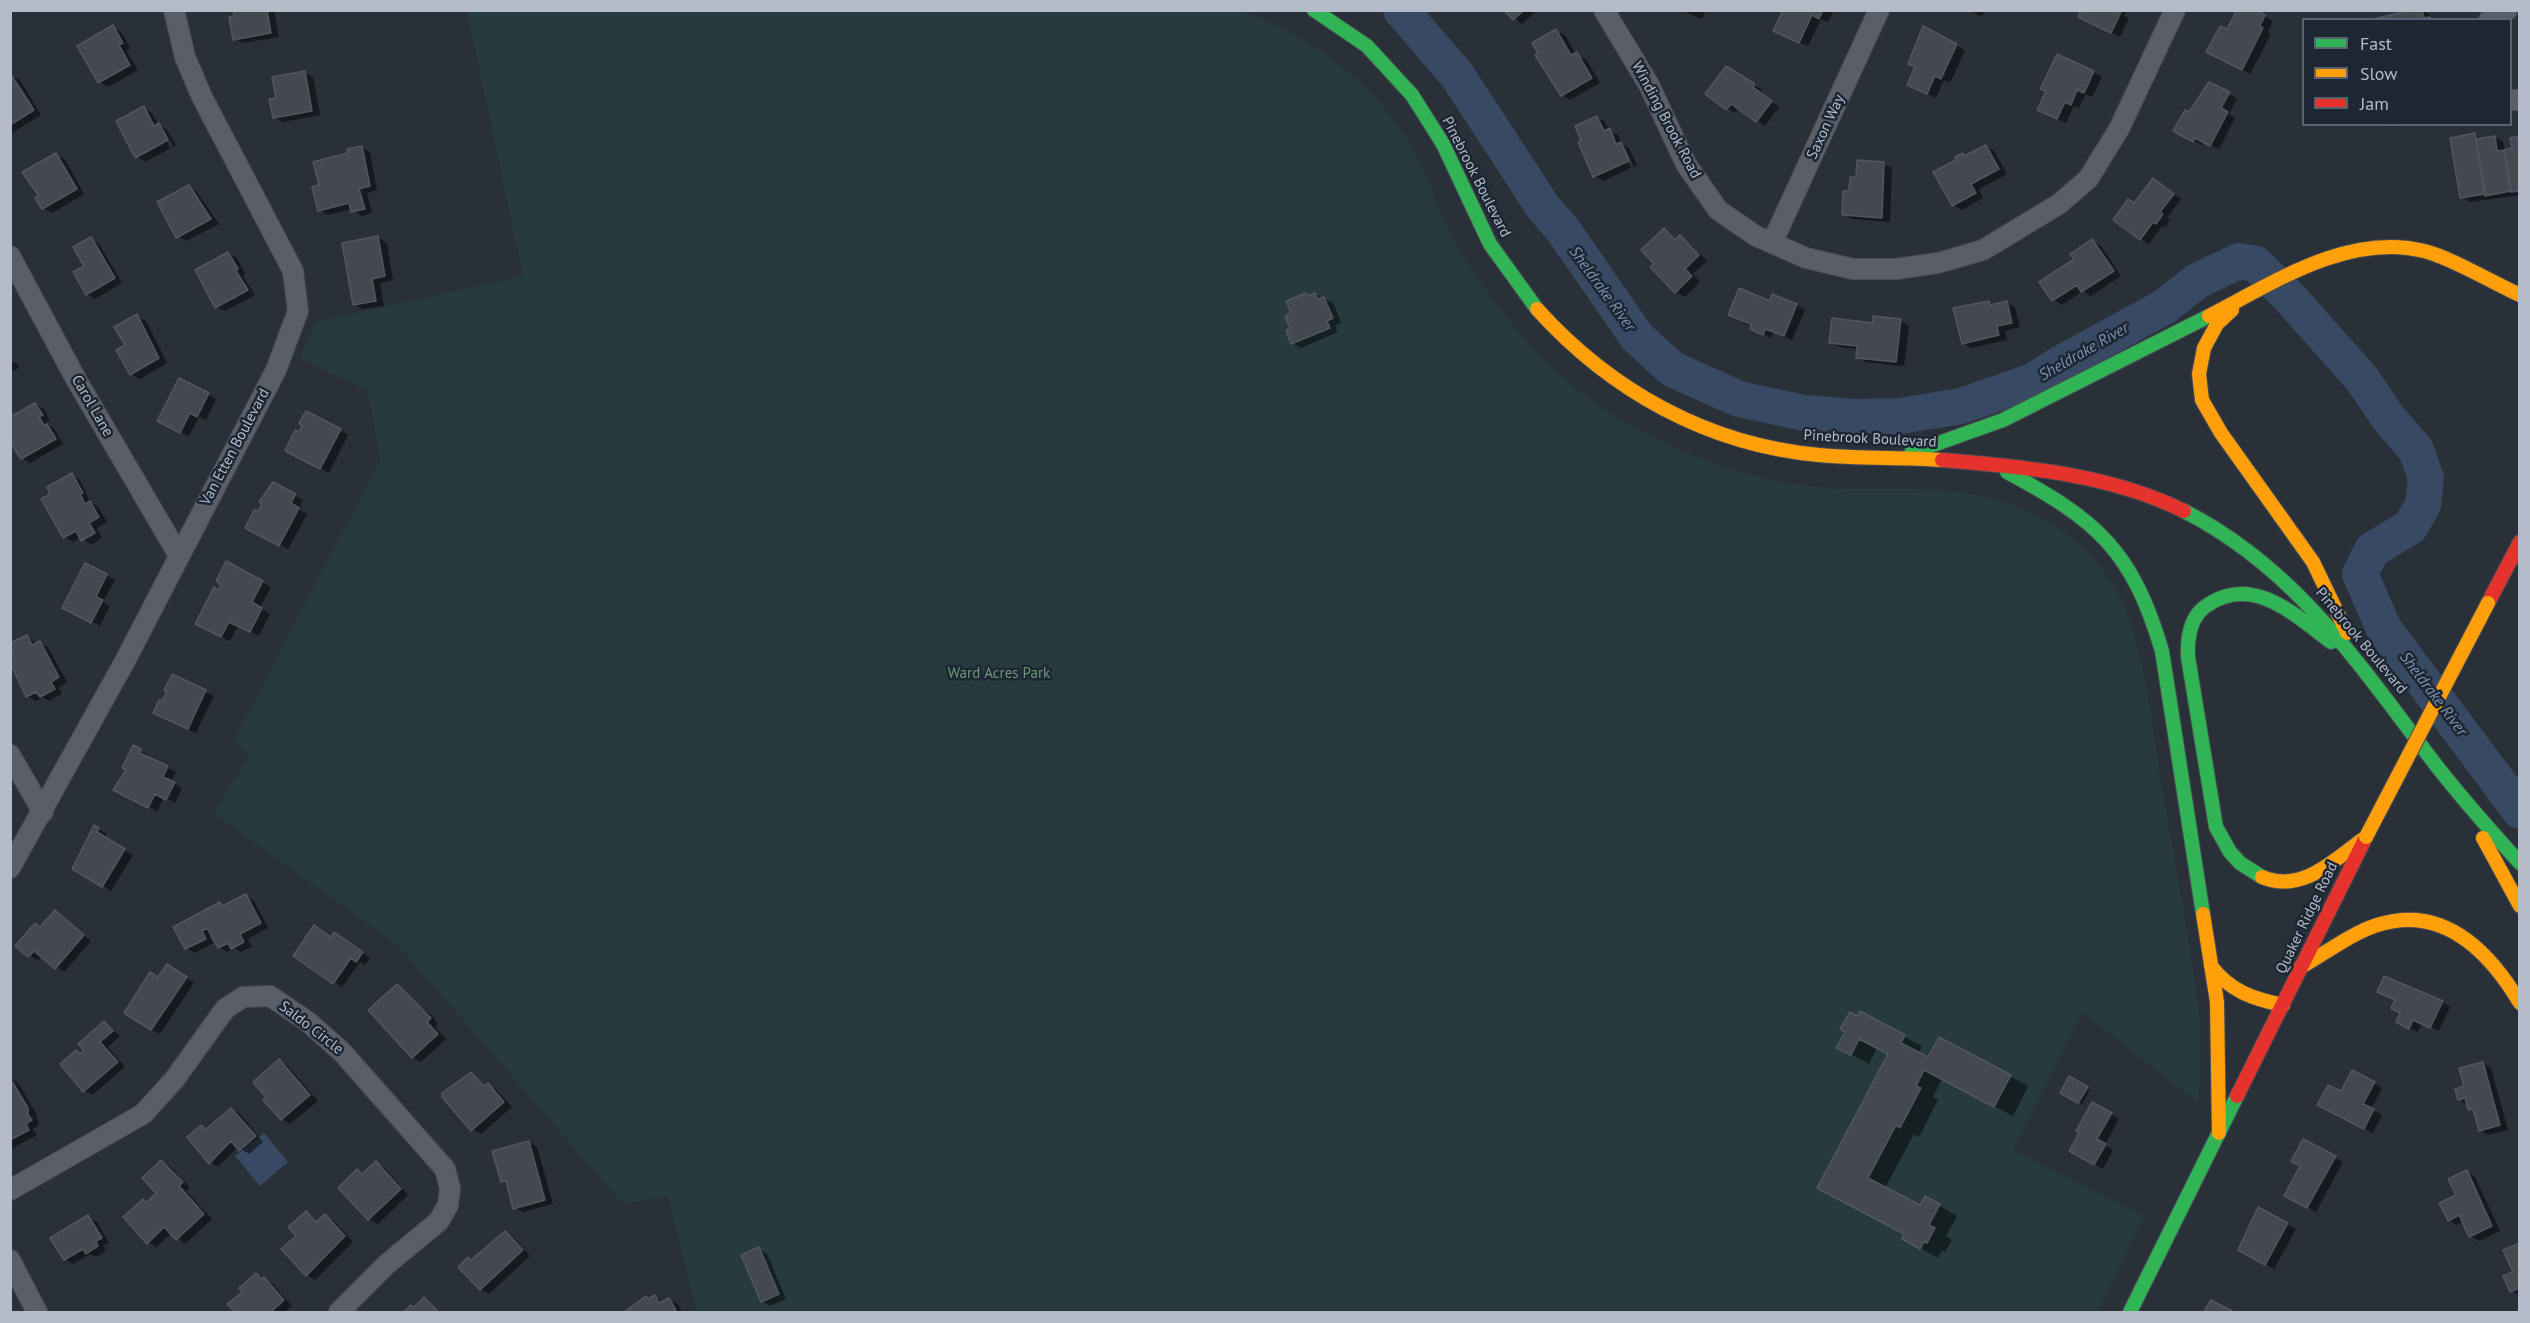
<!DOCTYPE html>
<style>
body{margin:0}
#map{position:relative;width:2530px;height:1323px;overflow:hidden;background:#2a3038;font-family:"PT Sans",sans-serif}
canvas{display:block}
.frame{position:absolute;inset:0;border:12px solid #b4bcc9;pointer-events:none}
.legend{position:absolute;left:2302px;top:18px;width:210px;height:108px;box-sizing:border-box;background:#1d2633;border:2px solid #59626f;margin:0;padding:8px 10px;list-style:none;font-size:18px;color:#b4bcc9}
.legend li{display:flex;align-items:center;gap:12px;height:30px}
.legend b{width:30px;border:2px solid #59626f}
</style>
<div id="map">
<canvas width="2530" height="1323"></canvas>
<div class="frame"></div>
<ul class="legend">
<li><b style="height:8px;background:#30b455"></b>Fast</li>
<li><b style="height:8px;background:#ff9f0a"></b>Slow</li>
<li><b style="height:8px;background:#e5322d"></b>Jam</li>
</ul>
</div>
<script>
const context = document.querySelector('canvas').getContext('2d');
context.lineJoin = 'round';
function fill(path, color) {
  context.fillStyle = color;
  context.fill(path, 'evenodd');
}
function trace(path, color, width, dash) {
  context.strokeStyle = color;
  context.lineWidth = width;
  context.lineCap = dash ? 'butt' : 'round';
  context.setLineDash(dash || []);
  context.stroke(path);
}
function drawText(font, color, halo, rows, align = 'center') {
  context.font = font + ' "PT Sans",sans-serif';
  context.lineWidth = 5;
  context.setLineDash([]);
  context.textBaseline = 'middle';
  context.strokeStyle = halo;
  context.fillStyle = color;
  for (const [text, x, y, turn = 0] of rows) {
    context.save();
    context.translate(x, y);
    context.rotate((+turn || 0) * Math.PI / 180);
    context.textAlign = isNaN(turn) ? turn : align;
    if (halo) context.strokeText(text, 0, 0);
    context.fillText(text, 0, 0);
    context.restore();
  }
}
fill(new Path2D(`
 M467 11H1240C1319 38 1385 91 1423 167 1431 184 1435 204 1444 221 1471 275 1517 336 1563 377 1628 435 1722 475 1808 486 1855 492 1901 486 1948 491 2018 497 2081 529 2117 592 2145 642 2153 734 2163 792 2171 838 2179 884 2187 930 2196 988 2207 1044 2197 1102L2082 1012 2013 1150 2144 1216 2097 1312H697L668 1196 623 1204 406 954 388 938 213 813 249 758 235 738 380 460 368 391 300 358 315 322 523 276Z`), '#273a3e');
fill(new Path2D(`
 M264 1133 288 1162 260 1186 235 1156Z`), '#384963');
fill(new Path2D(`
 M235 10H274L279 37 243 43 235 39Z
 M1506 10H1537L1522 24Z
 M1680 10H1706L1702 19Z
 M1785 10H1834L1828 22 1821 19 1808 46 1784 35Z
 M1969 10H1985L1982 17Z
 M2083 10H2127L2124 16 2129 18 2120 37 2088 21Z
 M2253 10 2273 21 2268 32 2271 34 2250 74 2217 56 2228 31Z
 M2423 10 2430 15 2431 19H2371Z
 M113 27 121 32 130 48 126 50 138 70 108 87 99 82Z
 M1924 28 1965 50 1950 83 1944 80 1936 98 1917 89Z
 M1556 31 1565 35 1576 55 1586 59 1600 83 1570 100 1562 95Z
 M1726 68 1762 90 1760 93 1779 107 1765 126 1739 108 1735 113 1727 108Z
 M304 72 313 77 320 115 283 122 274 117 277 99Z
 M2093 72 2102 77 2092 97 2086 94 2079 108 2074 106 2066 123 2047 114Z
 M10 75 20 80 41 115 10 134Z
 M2229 94 2237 99 2229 114 2235 118 2219 149 2204 142 2202 145 2175 131 2189 114Z
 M144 108 152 113 158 124 167 130 176 145 145 162 137 157ZM161 130H164L173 146 170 148Z
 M1597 117 1605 122 1609 130 1618 135 1622 144 1629 148 1637 166 1634 167 1625 147H1621L1631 168 1603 181 1595 176Z
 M2387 124H2404L2391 127Z
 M2475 135 2482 139 2494 137 2503 142 2505 151 2514 149 2520 137V195L2470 202 2462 197Z
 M1986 146 1994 151 2007 174 1979 189 1983 198 1962 210 1953 205 1958 161 1963 155 1966 157Z
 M362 147 370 152 377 190 367 193 372 213 361 216 352 209 328 215 320 210 321 186 350 154Z
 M56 155 65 159 84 194 52 213 43 208 41 196Z
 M1884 164 1892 168 1890 222 1852 219 1843 214 1857 178Z
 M2161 185 2181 199 2167 218 2170 220 2165 227 2162 226 2149 244 2141 239 2135 204Z
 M189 187 197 192 219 224 186 241 178 236Z
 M1664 230 1677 240 1680 237 1688 242 1707 261 1693 274 1700 282 1685 297 1676 292 1657 264Z
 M378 238 387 243 393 280 380 283 384 306 362 309 354 304Z
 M91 239 99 244 122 283 95 299 87 294 86 266Z
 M2092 241 2101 246 2121 276 2091 296 2083 291 2062 305 2054 300 2041 282 2076 259Z
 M228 253 237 258 245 274 243 276 255 295 225 311 216 307Z
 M1306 294 1310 297 1315 294 1333 303 1341 323 1335 326 1338 332 1301 348 1292 343 1293 314Z
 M1989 302 1994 306 2007 303 2015 308 2020 327 2005 331 2007 340 1971 348 1963 343Z
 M1771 303 1796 305 1805 310 1792 340 1774 332 1771 338 1738 319Z
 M137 316 146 321 167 363 140 379 131 374 127 346Z
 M1901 321 1909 326 1904 366 1866 362 1857 357 1858 349 1839 347 1830 342 1874 325Z
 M16 362 19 368 10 372V365Z
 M208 395 216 399 206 420 199 417 189 436 167 426Z
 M35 404 44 409 50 420 46 422 55 430 63 444 30 463 22 458Z
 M340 430 348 435 329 473 295 455 299 434Z
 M72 475 80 480 90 502 98 507 107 522 97 528 102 538 91 545 81 537 73 542 64 537 53 494Z
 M274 484 303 500 298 509 307 514 288 549 255 532 266 493Z
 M86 565 115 580 103 602 110 606 100 626 73 612Z
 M262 582 271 587 260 608 270 614 259 636 238 626 230 641 205 628 219 592Z
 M27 636 37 644 40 643 48 647 67 682 59 687 62 694 49 701 43 697 36 701 27 696 11 659 15 656 10 645Z
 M172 676 214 696 196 733 163 717V703Z
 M133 747 149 755 148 758 176 772 171 782 182 788 175 803 164 797 157 811 123 795Z
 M95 827 107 834 104 838 133 855 111 891 75 867Z
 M246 896 254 901 268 928 248 939 252 947 241 952 234 948 227 952 219 947 212 934 209 936 213 943 195 953 186 948 220 904 225 907Z
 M55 912 91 941 64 972 42 956 38 961 17 945 41 928Z
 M332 938 343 939 370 958 365 965 360 962 342 987 295 956Z
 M176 971 194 983 160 1034 151 1029 159 979Z
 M397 986 432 1016 438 1024 435 1027 446 1039 421 1062 413 1057Z
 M2378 992 2442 1002 2450 1007 2439 1031 2422 1023 2418 1032 2406 1027 2396 1001Z
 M1860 1013 1922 1046 1918 1054 1928 1059 1939 1039 2028 1086 2013 1116 1942 1079 1933 1097 1938 1100 1919 1137 1914 1134 1885 1188 1921 1207 1926 1198 1957 1216 1946 1236 1952 1240 1945 1252 1942 1250 1938 1258 1904 1239 1906 1234 1837 1197 1890 1055 1877 1048 1869 1064 1838 1047Z
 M104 1023 120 1036 108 1047 125 1067 92 1095 84 1090 77 1052 82 1055Z
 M279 1061 288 1066 318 1101 290 1124 282 1119 265 1100Z
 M2483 1063 2491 1068 2508 1130 2488 1135 2480 1130 2475 1112 2459 1099Z
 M471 1073 486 1086 496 1089 512 1107 481 1134 472 1129 443 1093Z
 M10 1078 18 1083 36 1113 39 1125 33 1129 37 1135 11 1149Z
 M2070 1078 2090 1090 2082 1104 2062 1092Z
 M2374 1083 2382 1088 2371 1109 2382 1115 2373 1133 2327 1109 2342 1093Z
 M2092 1104 2119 1119 2105 1145 2113 1150 2103 1169 2071 1151Z
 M231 1109 240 1114 263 1142 249 1154 238 1147 218 1167 210 1162 207 1130Z
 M2304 1141 2343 1162 2316 1212 2286 1195 2302 1166Z
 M529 1142 537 1147 553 1204 523 1212 515 1208 508 1185 502 1181Z
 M162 1161 170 1166 190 1188 186 1191 212 1219 185 1244 172 1233 156 1247 148 1242 143 1200 148 1203 158 1193Z
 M376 1163 385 1168 408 1195 378 1224 369 1219 358 1171 363 1174Z
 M2467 1172 2475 1177 2500 1231 2479 1241 2470 1236 2464 1222 2457 1225 2449 1220Z
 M2259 1209 2296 1229 2274 1269 2240 1250Z
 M306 1212 318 1222 325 1216 334 1221 353 1242 315 1280 307 1275 298 1236Z
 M88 1217 97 1222 109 1243 103 1246 106 1251 96 1257 90 1254 73 1264 65 1259Z
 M505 1233 514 1238 530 1256 489 1294 481 1289 472 1261Z
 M2520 1245V1295L2511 1291Z
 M758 1249 767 1254 786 1299 770 1306 762 1301Z
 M256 1275 273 1284 292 1306 284 1312H237L229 1304 244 1292Z
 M655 1297 664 1302 669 1300 678 1304 682 1312H626L646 1298 650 1300Z
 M424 1299 432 1304 441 1312H407Z`), '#0007');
trace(new Path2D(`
 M1401 10 1457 75 1543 207 1563 230 1637 337 1672 369 1739 399 1804 413 1854 417 1900 416 1961 406 2033 381 2063 362 2164 307 2197 281 2239 261 2256 264 2291 299 2362 379 2387 416 2416 450 2426 478 2423 505 2410 527 2372 550 2360 574 2384 629 2520 811`), '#384963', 36);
const building = new Path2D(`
 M233 10H267L271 33 233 40 229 17 234 16Z
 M1504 10H1524L1513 20Z
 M1783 10H1823L1819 19 1812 15 1799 43 1773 31Z
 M2081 10H2117L2121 12 2111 33 2078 17Z
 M2237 10H2256L2265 15 2260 26 2263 28 2242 70 2206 52 2220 26 2227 29Z
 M2411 10H2422L2424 18 2430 17 2431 20H2369Z
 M113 25 123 43 119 45 130 65 98 83 77 46Z
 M1923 26 1957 44 1941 79 1935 76 1927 94 1907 85 1915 67 1908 64Z
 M1556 29 1571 55 1577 52 1592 78 1561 96 1535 55 1538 53 1532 43Z
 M2057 54 2094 71 2084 93 2077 90 2071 105 2065 102 2057 119 2037 110 2046 91 2040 89Z
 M1726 66 1755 84 1753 87 1772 101 1756 122 1731 104 1726 110 1705 94Z
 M305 71 312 111 273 118 269 99 276 98 272 77Z
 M10 73 34 110 10 125Z
 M2209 82 2230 92 2221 108 2228 112 2210 146 2195 138 2193 142 2173 131 2185 110 2189 112Z
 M144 106 154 126 159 123 168 140 135 158 116 121Z
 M1597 116 1604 131 1610 128 1616 144 1621 142 1629 161 1593 177 1578 142 1581 141 1575 126Z
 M2475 133 2485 194 2460 198 2450 138Z
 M2495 136 2497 151 2504 150 2511 191 2485 196 2476 139Z
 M2520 136V191L2511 192 2504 150 2512 148 2510 138Z
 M1986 145 1999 169 1971 184 1976 193 1952 206 1933 172 1956 160 1955 157 1963 153 1964 156Z
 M362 146 370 186 359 189 365 209 351 212 349 203 318 211 312 187 319 185 313 162 348 153 347 149Z
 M56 153 77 189 42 209 35 198 39 196 22 172Z
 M1857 160 1884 162 1882 218 1842 215 1843 191H1849L1850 177H1856Z
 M2153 178 2174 194 2160 212 2163 214 2156 224 2153 222 2140 240 2113 220 2128 199 2134 203Z
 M189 185 211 219 176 238 157 202Z
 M1664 228 1675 240 1680 235 1699 255 1685 269 1692 276 1675 293 1650 267 1654 264 1641 250Z
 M378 236 385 276 372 279 376 301 353 305 342 243Z
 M91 237 115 278 86 295 73 272 84 266 73 247Z
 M2092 239 2114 271 2081 292 2077 285 2052 301 2039 282 2074 259 2070 254Z
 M228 252 238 269 236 271 248 290 215 308 195 270Z
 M1739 288 1770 301 1772 294 1797 304 1784 336 1765 329 1763 335 1750 329 1751 324 1728 315Z
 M1306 293 1308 296 1315 293 1318 299 1324 297 1333 318 1327 321 1330 328 1291 344 1286 330 1290 328 1285 316 1291 313 1286 301Z
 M1989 301 1990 305 2007 301 2012 323 1997 326 1999 335 1962 344 1953 308Z
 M137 314 159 358 130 375 116 350 125 345 114 327Z
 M1873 316 1901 319 1896 362 1856 358 1857 346 1829 343 1832 318 1873 323Z
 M179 378 209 393 197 417 190 413 180 433 157 421Z
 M35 403 43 415 39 417 44 425 47 424 56 439 21 459 10 442V417Z
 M306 411 341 429 320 469 285 451 295 430 299 432 302 426 299 423Z
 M72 473 83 493 80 494 85 504 90 501 99 517 89 523 95 533 81 541 76 531 63 538 41 499 50 494 47 487Z
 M273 482 296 494 291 503 299 508 279 546 245 528 254 510 258 511 262 504 259 502Z
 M226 561 263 581 252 602 262 608 250 632 229 622 221 637 195 624 214 587 218 590 221 584 216 581Z
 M85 563 107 574 96 597 103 600 91 623 62 608Z
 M27 635 32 645 40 641 59 677 51 682 55 689 40 697 36 692 26 697 10 662 13 656 10 643Z
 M172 674 206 690 188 729 153 713 159 700 162 701 167 691 164 690Z
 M133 745 141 749 140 753 168 766 163 777 175 782 166 800 155 794 148 808 113 790 126 770 122 768Z
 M94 825 99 828 97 832 125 849 102 887 72 869Z
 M246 894 261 923 240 934 244 942 231 949 228 943 218 948 207 928 202 931 206 939 185 949 173 927 220 902 222 906Z
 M55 910 84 935 55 969 34 951 28 957 15 946 35 923 40 927Z
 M314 925 331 937 334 932 363 952 356 962 351 958 333 984 293 956Z
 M167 964 187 977 151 1030 124 1013 150 972 158 977Z
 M2384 976 2443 1001 2430 1028 2413 1020 2409 1029 2396 1022 2400 1013 2391 1008 2395 1000 2377 992Z
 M397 984 431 1018 427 1022 438 1034 412 1058 368 1010Z
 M1860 1011 1905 1035 1901 1043 1928 1057 1939 1037 2011 1075 1994 1107 1924 1070 1916 1086 1921 1088 1900 1128 1896 1125 1868 1178 1920 1205 1925 1196 1940 1204 1929 1225 1935 1228 1927 1243 1924 1242 1920 1249 1902 1239 1904 1234 1817 1188 1888 1054 1859 1039 1851 1055 1836 1048 1845 1032 1840 1029 1850 1012 1857 1016Z
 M104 1021 113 1031 100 1042 118 1062 83 1092 60 1064 76 1050 80 1054 84 1051 78 1044Z
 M279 1059 310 1095 281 1120 263 1100 266 1097 253 1082Z
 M2483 1062 2500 1125 2479 1131 2473 1109 2468 1110 2465 1098 2458 1100 2455 1089 2464 1086 2459 1068Z
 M2352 1070 2375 1082 2363 1104 2374 1109 2364 1129 2317 1105 2328 1085 2341 1091Z
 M471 1072 484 1086 488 1083 504 1102 471 1131 442 1097V1093Z
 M2069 1076 2088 1087 2078 1103 2060 1093Z
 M10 1078 28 1108V1115L32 1120 26 1124 29 1130 10 1140Z
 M2092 1102 2112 1113 2097 1139 2106 1144 2094 1165 2069 1151 2079 1133 2076 1131Z
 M231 1108 256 1136 239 1151 231 1141 209 1164 187 1137 201 1125 206 1129Z
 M2303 1139 2336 1156 2307 1208 2284 1196 2300 1166 2291 1161Z
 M529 1141 545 1200 513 1209 506 1181 501 1182 492 1151Z
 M161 1160 183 1182 179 1186 204 1214 176 1240 164 1227 147 1244 123 1217 143 1199 146 1203 156 1193 142 1178Z
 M376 1161 401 1189 368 1220 338 1188 357 1169 362 1174Z
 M2467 1170 2492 1226 2469 1237 2459 1215 2448 1221 2439 1203 2456 1195 2448 1179Z
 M2258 1207 2288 1223 2265 1265 2238 1250Z
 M306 1211 316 1222 325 1214 345 1236 306 1276 281 1249 296 1236 288 1227Z
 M88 1215 102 1238 96 1241 98 1246 86 1254 83 1249 64 1260 50 1238Z
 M505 1231 523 1250 480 1290 458 1267 468 1257 471 1260Z
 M2520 1243V1288L2510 1292 2503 1276 2513 1272 2503 1250Z
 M759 1247 779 1294 761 1302 741 1255Z
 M256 1273 261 1279 264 1277 284 1300 271 1312H235L227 1304 242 1292 239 1288Z
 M655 1295 659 1303 669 1298 676 1310 672 1312H624L646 1296 648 1299Z
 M424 1297 439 1312H403L411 1305 414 1307Z
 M2211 1300 2234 1312H2204Z`);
fill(building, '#444950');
trace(building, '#52575f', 1.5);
const street = new Path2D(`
 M1604 10 1649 85 1686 164 1718 210 1756 236 1806 258 1853 269H1896L1938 263 1983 250 2059 204 2088 179 2119 129 2175 10
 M2489 20 2507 10
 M2510 100H2520
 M1772 243 1879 10
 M10 256 77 381 178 554
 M10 755 43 812
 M10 868 125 661 276 370 298 311 293 271 202 97 185 57 174 10
 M10 1190 143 1114 174 1080 225 1009 243 997 270 996 307 1021 342 1052 445 1169 450 1188 448 1205 439 1221 387 1264 339 1312
 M10 1260 37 1312`);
const fast = new Path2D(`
 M1314 10 1367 46 1412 95 1443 144 1490 244 1537 309
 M1911 453 2003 420 2209 316
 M2007 472C2097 520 2132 550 2162 651L2203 914
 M2184 511C2294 567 2356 660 2429 756 2457 793 2488 828 2520 863
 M2262 877 2240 863 2230 852 2216 827 2188 657C2187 637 2190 615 2209 604 2254 575 2295 615 2331 642
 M2130 1312 2237 1096`);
const slow = new Path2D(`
 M1537 309C1611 391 1708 445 1819 455 1860 459 1901 457 1942 460
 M2232 310 2217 324 2204 348 2199 374 2202 400 2221 433 2313 562 2347 633
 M2209 316C2273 283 2349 232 2424 251 2450 257 2493 283 2520 295
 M2483 838 2520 906
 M2262 877C2303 894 2335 859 2366 837
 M2203 914 2217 1002 2219 1133
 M2211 966C2230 991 2253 999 2283 1005
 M2301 967C2326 953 2350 934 2377 925 2443 904 2489 951 2520 1003`);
const jam = new Path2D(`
 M1942 460C2023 467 2110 474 2184 511
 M2488 603 2520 542
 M2237 1096 2364 841`);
trace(street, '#484c53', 22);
trace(fast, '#484c53', 16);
trace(slow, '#484c53', 16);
trace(jam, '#484c53', 16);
trace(street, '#5a5e66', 20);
trace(fast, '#30b455', 14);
trace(slow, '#ff9f0a', 14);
trace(jam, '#e5322d', 14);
const slowBridge = new Path2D(`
 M2366 837 2488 603`);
trace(slowBridge, '#484c53', 16, []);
trace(slowBridge, '#ff9f0a', 14);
drawText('15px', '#b4bcc9', '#1d2633', [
 ["Winding Brook Road",1666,120,62],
 ["Saxon Way",1826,127,-65],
 ["Pinebrook Boulevard",1476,177,63],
 ["Carol Lane",92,406,60],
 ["Pinebrook Boulevard",1870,439,3],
 ["Van Etten Boulevard",235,447,-62],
 ["Pinebrook Boulevard",2361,641,50],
 ["Quaker Ridge Road",2307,918,-64],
 ["Saldo Circle",311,1028,38]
]);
drawText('15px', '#6b9a75', '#1d2633', [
 ["Ward Acres Park",999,674]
]);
drawText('italic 16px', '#7c92b1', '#1d2633', [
 ["Sheldrake River",1602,289,54],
 ["Sheldrake River",2084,352,-30],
 ["Sheldrake River",2433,694,53]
]);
</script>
